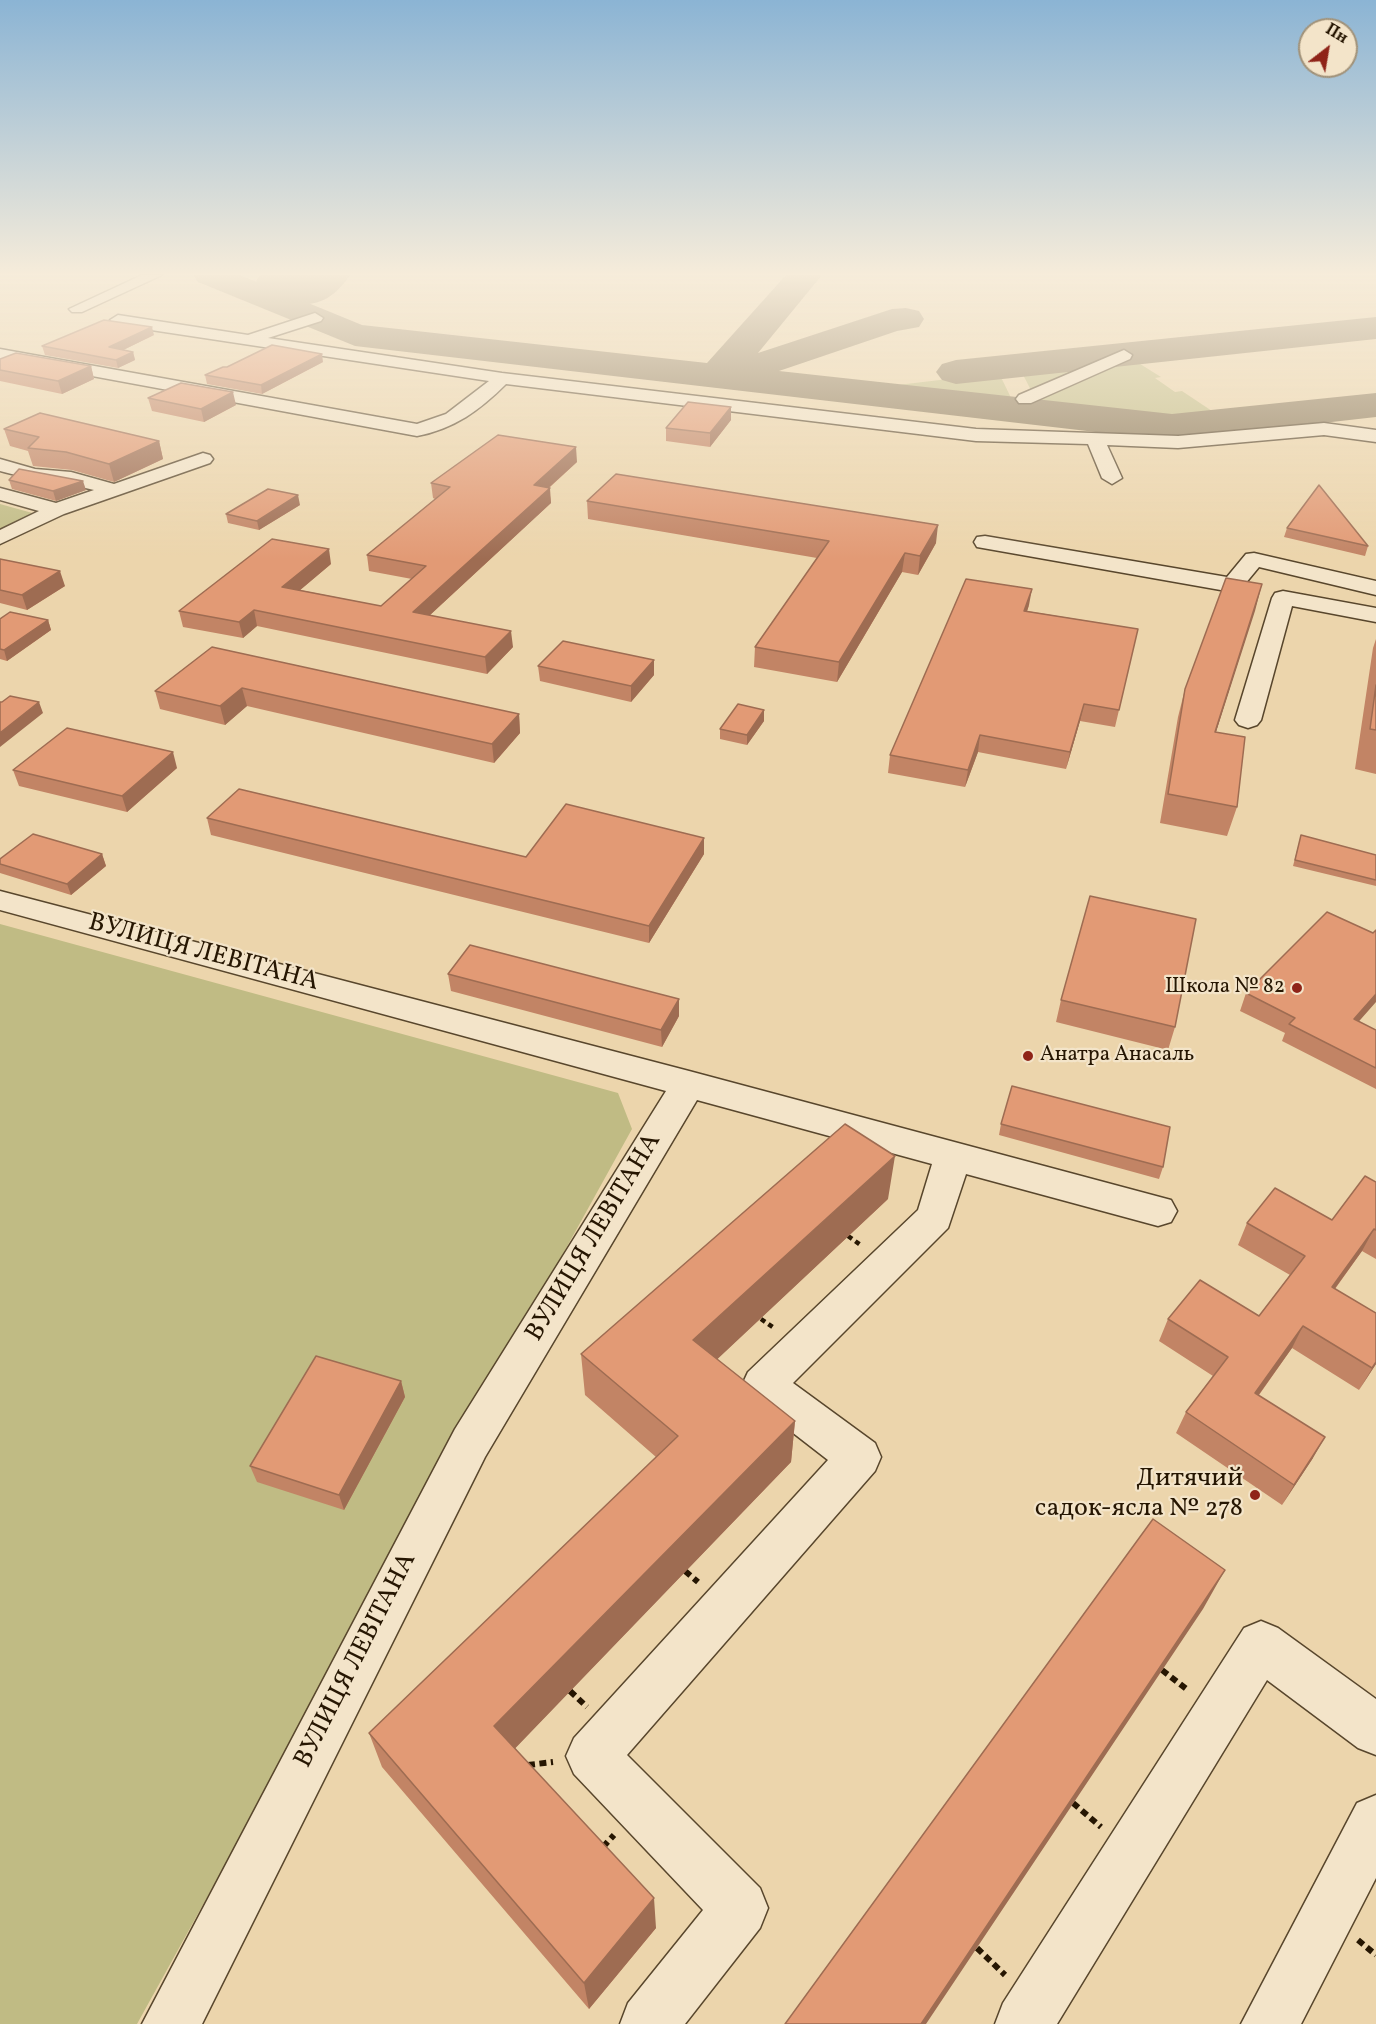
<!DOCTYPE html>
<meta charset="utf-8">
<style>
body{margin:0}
#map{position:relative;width:1376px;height:2024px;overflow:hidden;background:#ecd5ac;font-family:Vollkorn,serif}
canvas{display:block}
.north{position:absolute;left:1298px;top:18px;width:60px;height:60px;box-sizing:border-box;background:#f3e4c9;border:2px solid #a19279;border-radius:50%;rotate:31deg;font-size:16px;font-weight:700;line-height:24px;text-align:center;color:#261602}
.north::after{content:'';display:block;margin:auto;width:21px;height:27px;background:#8f2418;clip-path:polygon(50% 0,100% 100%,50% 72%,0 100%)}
</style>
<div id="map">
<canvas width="1376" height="2024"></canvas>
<div class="north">Пн</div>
</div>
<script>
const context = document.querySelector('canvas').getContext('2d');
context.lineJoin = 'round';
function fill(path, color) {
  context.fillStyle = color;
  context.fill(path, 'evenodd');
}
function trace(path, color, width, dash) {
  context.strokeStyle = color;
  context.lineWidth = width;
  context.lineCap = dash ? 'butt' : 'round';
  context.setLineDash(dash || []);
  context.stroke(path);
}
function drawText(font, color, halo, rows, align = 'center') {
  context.font = font + ' Vollkorn,serif';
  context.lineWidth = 4.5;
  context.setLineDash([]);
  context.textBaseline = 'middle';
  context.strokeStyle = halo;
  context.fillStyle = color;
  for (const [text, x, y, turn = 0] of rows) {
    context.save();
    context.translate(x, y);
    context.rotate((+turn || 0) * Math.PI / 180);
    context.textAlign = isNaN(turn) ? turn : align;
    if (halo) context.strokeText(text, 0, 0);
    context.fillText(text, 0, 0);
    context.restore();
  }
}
fill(new Path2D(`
 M1127 360 1137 362 1161 377 1155 378 1175 392 1182 391 1215 413 1214 417 1152 421 1044 408 1038 398Z
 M1093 363V366L1032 392 1021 371Z
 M999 373 1013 402 999 403 872 388Z
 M0 504 36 514 0 532Z
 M0 924 618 1093 632 1129 137 2024H0Z`), '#c0bb84');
fill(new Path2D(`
 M193 275H240L362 325 707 363 786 275H822L758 353 892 309 906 308 919 311 924 319 919 327 897 331 779 371 1172 414 1376 393V417L1172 440 1156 439 355 346 198 282Z
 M1376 317V339L956 384 942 380 936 372 942 364 956 360Z`), '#897657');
fill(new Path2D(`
 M260 275H350C327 309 305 308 268 299L256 281Z`), '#897657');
const minor = new Path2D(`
 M142 275H162L82 312H72L69 309Z
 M315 313 323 318 321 321 268 338 502 373 976 429 1178 436 1324 423 1376 430V442L1324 435 1178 448 1107 445 1122 478 1112 484 1102 478 1088 444 976 441 506 384C480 410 454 429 417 436L0 359V349L417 424 446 414 489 381 118 325 110 320 118 315 248 335Z
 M1124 350 1132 355 1130 359 1031 403H1019L1016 399 1019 395Z
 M203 453 210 455 213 459 210 463 64 514 0 544V530L39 511 0 500V488L56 503 94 490C63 482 31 480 0 471V459L35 469 71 472 114 484Z
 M985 536 1227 577 1246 554 1254 553 1376 581V595L1259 567 1240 590 1232 592 977 547 974 542 977 537Z
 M1283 591 1376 608V622L1292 606 1261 720 1257 725 1248 728 1239 725 1235 720 1272 598 1275 593Z
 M0 891 689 1071 1171 1200 1177 1211 1171 1222 1158 1226 966 1174 948 1228 793 1383 875 1443 881 1457 875 1471 627 1755 760 1888 768 1908 760 1928 685 2024H620L628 2003 703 1910 574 1774 566 1756 574 1738 828 1460 748 1398 742 1385 748 1372 918 1210 932 1164 697 1100 485 1457 202 2024H142L455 1429 666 1091 0 910Z
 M1261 1621 1278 1628 1376 1699V1755L1358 1748 1267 1680 1057 2024H995L1003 2003 1244 1628Z
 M1376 1795V1878L1301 2024H1241L1357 1803Z`);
trace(minor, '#58462c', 3);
trace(new Path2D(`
 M848 1236 862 1246
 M761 1319 774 1328`), '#261602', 4.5, [5, 4]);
trace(new Path2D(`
 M685 1571 698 1582
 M1162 1670 1189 1691
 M570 1691 587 1707
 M528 1765 553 1762
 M1073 1803 1101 1827
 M603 1847 614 1835
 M1358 1940 1376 1955
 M977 1948 1005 1975`), '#261602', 6, [7, 4.5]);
fill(minor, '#f3e4c9');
fill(new Path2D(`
 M154 335 123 350 133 352 135 360 118 368 45 355 42 346Z
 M0 359 91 366 94 379 62 394 0 381Z
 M323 362 262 394 207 384 205 375 227 367Z
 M148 398 236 405 204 422 152 411Z
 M731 420 710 447 666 441V428Z
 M4 429 159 441 163 459 114 482 72 470 33 466 28 451 10 446Z
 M577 462 549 488 551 503 430 615 513 647 487 674 257 626 243 638 183 627 179 611 331 564 300 590 381 606 412 579 369 571 367 555 435 499 433 498 431 483Z
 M9 480 86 490 56 501 12 489Z
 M587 501 936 543 918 575 902 572 837 682 754 667 755 647 817 558 588 519Z
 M300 505 259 530 228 523 226 514Z
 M1287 528 1368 546 1365 556 1284 537Z
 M0 559 65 586 27 610 0 603Z
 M1262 584 1216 732 1237 807 1227 836 1160 823 1178 717 1185 689Z
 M1029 605 1027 611 1138 629 1115 727 1080 721 1066 769 978 752 965 787 888 773 890 755Z
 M0 619 48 620 51 630 7 661 0 659Z
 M1376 639V774L1355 769 1373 648Z
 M212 647 519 714 520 733 494 763 247 706 225 725 160 709 155 691Z
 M654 660V675L631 702 540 681 538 666Z
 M764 710V721L747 745 720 739V729Z
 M177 768 127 812 19 786 13 770Z
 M207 818 526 857 704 838V854L649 943 211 835Z
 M1301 835 1376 855V886L1293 866Z
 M102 854 106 866 71 895 0 873V859Z
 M448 974 679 1016 662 1047 451 991Z
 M1246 993 1359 1021 1376 1030V1089L1282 1041 1285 1033 1240 1011Z
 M1061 1000 1175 1027 1168 1050 1056 1022Z
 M1001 1124 1163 1167 1159 1179 999 1135Z
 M1376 1182V1259L1362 1251 1335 1289 1376 1364 1359 1390 1292 1348 1259 1395 1313 1458 1282 1505 1176 1433 1186 1412 1213 1376 1159 1341 1168 1319 1259 1316 1290 1275 1238 1245 1247 1223 1332 1220Z
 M888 1199 717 1359 795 1421 791 1462 515 1748 656 1928 589 2009 382 1767 369 1733 656 1457 585 1395 581 1354Z
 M401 1381 405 1397 344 1510 257 1482 250 1466Z`), '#c28465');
fill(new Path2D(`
 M152 327 154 335 111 356 109 347Z
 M133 352 135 360 118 368 116 360Z
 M322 354 323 362 262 394 261 385Z
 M91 366 94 379 62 394 58 381Z
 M233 392 236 405 204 422 201 409Z
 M731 407V420L710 447V433Z
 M159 441 163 459 114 482 109 464Z
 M576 447 577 462 535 500 534 485Z
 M83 481 86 490 56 501 53 491Z
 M550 488 551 503 416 628 413 612Z
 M298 495 300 505 259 530 257 521Z
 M938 525 936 543 918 575 920 556Z
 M329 549 331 564 286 602 282 587Z
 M905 553 902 572 837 682 839 662Z
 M60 571 65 586 27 610 22 595Z
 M1262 584 1255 611 1207 760 1215 732Z
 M1032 589 1029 605 1022 627 1024 611Z
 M254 610 257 626 243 638 239 622Z
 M48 620 51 630 7 661 4 650Z
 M511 631 513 647 487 674 485 657Z
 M654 660V675L631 702V686Z
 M242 688 247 706 225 725 220 706Z
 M39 702 43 713 0 747V733Z
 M1084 704 1080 721 1066 769 1070 752Z
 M764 710V721L747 745V735Z
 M519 714 520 733 494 763 492 744Z
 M980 735 978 752 965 787 968 770Z
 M173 752 177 768 127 812 122 796Z
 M704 838V854L649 943V926Z
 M102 854 106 866 71 895 67 884Z
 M1376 994V1002L1346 1036 1354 1019Z
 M679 999V1016L662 1047 661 1030Z
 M895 1156 888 1199 693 1382V1340Z
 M1374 1229 1362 1251 1320 1309 1332 1287Z
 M1303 1326 1292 1348 1245 1414 1255 1393Z
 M1376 1362V1364L1359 1390Z
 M401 1381 405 1397 344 1510 339 1495Z
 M795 1421 791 1462 503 1761 494 1726Z
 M1325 1437 1313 1458 1282 1505 1294 1485Z
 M1225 1570 1203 1609 926 2024H921Z
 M654 1898 656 1928 589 2009 584 1983Z`), '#9e6c52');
const building = new Path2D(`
 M104 320 152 327 109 347 133 352 116 360 42 346Z
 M272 345 322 354 261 385 205 375 223 367H227Z
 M16 353 91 366 58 381 0 370V359Z
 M181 383 233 392 201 409 148 398Z
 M688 402 731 407 710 433 666 428Z
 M40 413 159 441 109 464 66 452 28 448 39 437 4 429Z
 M498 435 576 447 534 485 550 488 413 612 511 631 485 657 254 610 239 622 179 611 272 539 329 549 282 587 381 606 426 566 367 555 450 487 431 483Z
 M19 469 83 481 53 491 9 480Z
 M616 474 938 525 920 556 905 553 839 662 755 647 829 541 587 501Z
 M1319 485 1368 546 1287 528Z
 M268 489 298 495 257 521 226 514Z
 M0 559 60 571 22 595 0 590Z
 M1226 578 1262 584 1215 732 1245 737 1237 807 1168 794 1185 689Z
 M966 579 1032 589 1024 611 1138 629 1119 710 1084 704 1070 752 980 735 968 770 890 755Z
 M10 612 48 620 4 650 0 649V619Z
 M563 641 654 660 631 686 538 666Z
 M212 647 519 714 492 744 242 688 220 706 155 691Z
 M1376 685V730L1370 729Z
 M10 696 39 702 0 733V702H2Z
 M738 704 764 710 747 735 720 729Z
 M67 728 173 752 122 796 13 770Z
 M239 789 526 857 566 804 704 838 649 926 207 818Z
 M33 834 102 854 67 884 0 864V859Z
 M1301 835 1376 855V880L1295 860Z
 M1090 896 1196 919 1175 1027 1061 1000Z
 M1327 912 1373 933 1376 930V994L1354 1019 1376 1030V1068L1289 1024 1295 1018 1246 993Z
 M470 945 679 999 661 1030 448 974Z
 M1012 1086 1170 1127 1163 1167 1001 1124Z
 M845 1124 895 1156 693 1340 795 1421 494 1726 654 1898 584 1983 369 1733 678 1436 581 1354Z
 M1365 1176 1376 1182V1230L1374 1229 1332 1287 1376 1313V1362L1372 1368 1303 1326 1255 1393 1325 1437 1294 1485 1186 1412 1228 1357 1168 1319 1200 1280 1259 1316 1305 1256 1247 1223 1275 1188 1332 1220Z
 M316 1356 401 1381 339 1495 250 1466Z
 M1153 1519 1225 1570 921 2024H785Z`);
fill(building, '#e29a75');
trace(building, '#9e6c52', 1.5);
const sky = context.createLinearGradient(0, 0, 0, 559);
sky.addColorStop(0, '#8bb4d4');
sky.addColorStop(0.49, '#f6ecda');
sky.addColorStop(1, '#f6ecda00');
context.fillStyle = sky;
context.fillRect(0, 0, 1376, 559);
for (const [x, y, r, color] of [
 [1297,988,6,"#8f2418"],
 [1028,1056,6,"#8f2418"],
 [1255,1495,6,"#8f2418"]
]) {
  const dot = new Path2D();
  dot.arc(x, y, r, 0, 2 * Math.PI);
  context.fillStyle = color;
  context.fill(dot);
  trace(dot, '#f3e4c9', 2);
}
drawText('21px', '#261602', '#f3e4c9', [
 ["Школа № 82",1285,988],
 ["Анатра Анасаль",1040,1056,"left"]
], 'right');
drawText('26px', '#261602', '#f3e4c9', [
 ["ВУЛИЦЯ ЛЕВІТАНА",203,954,15],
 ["ВУЛИЦЯ ЛЕВІТАНА",595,1238,-59],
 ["ВУЛИЦЯ ЛЕВІТАНА",357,1661,-63]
]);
drawText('26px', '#261602', '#f3e4c9', [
 ["Дитячий",1243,1480],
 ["садок-ясла № 278",1243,1510]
], 'right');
</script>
